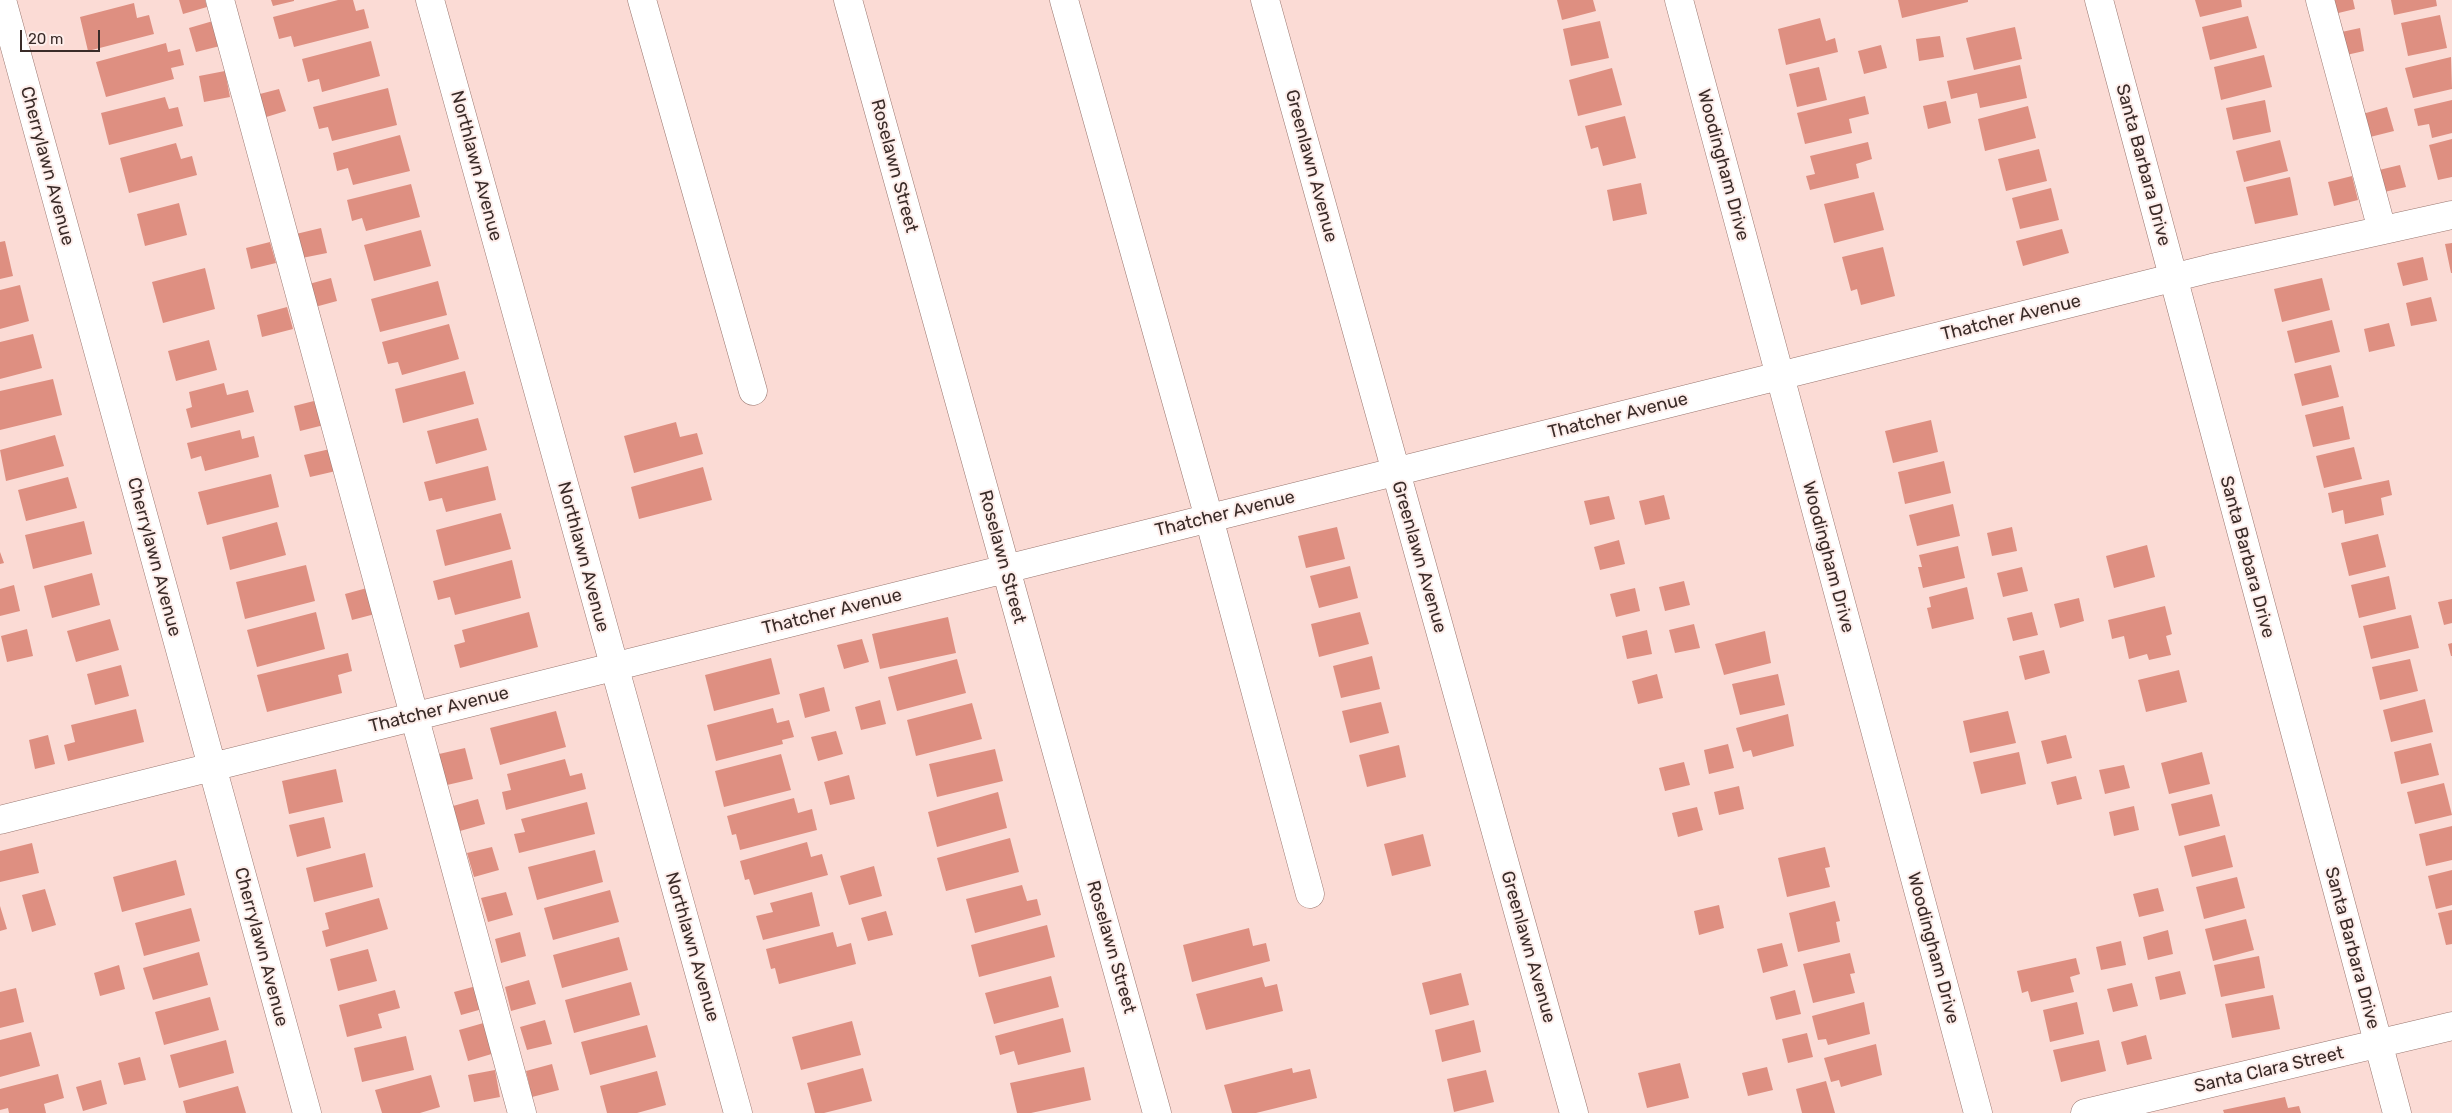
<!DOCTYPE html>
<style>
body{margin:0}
#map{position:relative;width:2452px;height:1113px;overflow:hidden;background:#fbdbd5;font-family:Rubik,sans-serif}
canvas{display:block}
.scale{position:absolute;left:20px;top:30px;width:80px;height:22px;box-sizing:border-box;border:2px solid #3a2b28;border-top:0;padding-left:6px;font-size:15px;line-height:18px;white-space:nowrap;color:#3a2b28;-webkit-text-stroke:4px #fdedea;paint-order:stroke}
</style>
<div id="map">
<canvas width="2452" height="1113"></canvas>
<div class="scale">20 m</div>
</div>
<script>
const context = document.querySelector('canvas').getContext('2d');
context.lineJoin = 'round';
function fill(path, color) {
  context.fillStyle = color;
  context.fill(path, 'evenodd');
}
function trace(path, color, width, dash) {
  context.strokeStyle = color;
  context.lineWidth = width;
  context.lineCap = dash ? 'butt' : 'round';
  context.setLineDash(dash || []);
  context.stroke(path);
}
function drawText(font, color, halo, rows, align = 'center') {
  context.font = font + ' Rubik,sans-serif';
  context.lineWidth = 4;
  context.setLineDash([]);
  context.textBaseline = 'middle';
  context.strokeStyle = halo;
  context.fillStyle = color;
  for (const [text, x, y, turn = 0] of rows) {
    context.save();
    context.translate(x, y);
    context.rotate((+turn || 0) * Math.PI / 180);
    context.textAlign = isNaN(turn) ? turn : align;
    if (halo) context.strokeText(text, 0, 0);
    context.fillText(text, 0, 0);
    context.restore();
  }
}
fill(new Path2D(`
 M179 0H205L207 7 183 14Z
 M271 0H294V1L273 6Z
 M338 0H353L356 11 364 9 369 28 294 47 291 36 279 39 273 17Z
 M1557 0H1593L1596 11 1562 20Z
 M1898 0H1968V2L1902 18Z
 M2195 0H2241L2242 7 2200 17Z
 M2326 0H2353L2355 9 2330 15Z
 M2391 0H2436L2437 6 2394 15Z
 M134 3 137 18 149 15 154 34 88 51 80 17Z
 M2440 15 2447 48 2408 56 2401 23Z
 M2248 16 2257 48 2210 60 2202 27Z
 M1820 18 1826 41 1835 38 1838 52 1786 65 1778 29Z
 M213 21 220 46 196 52 189 28Z
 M1600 21 1609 58 1571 66 1563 29Z
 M2015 27 2022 59 1974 70 1966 38Z
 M2360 28 2364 51 2342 56 2337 33Z
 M1940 36 1944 57 1919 61 1916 39Z
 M371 41 380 76 322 92 319 79 308 82 302 59Z
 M166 43 168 52 180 49 184 65 171 68 174 79 106 97 96 62Z
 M1881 45 1887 68 1864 74 1858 51Z
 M2264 55 2272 87 2221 100 2214 67Z
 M2451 57 2452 89 2413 98 2405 68Z
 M2020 65 2027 98 1980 108 1977 93 1951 99 1947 81Z
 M1819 67 1827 100 1797 107 1789 74Z
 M1612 68 1622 105 1578 116 1569 80Z
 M225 71 230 97 204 102 199 76Z
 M388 88 397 125 332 141 328 127 319 129 313 107Z
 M279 89 286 111 263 118 256 95Z
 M1865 96 1869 114 1849 119 1852 133 1805 144 1797 113Z
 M165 97 169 109 178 107 183 126 109 145 101 113Z
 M2265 100 2271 132 2233 140 2226 108Z
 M2452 100V133L2432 138 2429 124 2418 126 2414 109Z
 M1946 101 1951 123 1928 129 1923 106Z
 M2028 106 2036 138 1985 151 1978 119Z
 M2387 107 2394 131 2366 138 2359 115Z
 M1625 116 1636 158 1603 166 1598 147 1591 149 1585 126Z
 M400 135 410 171 353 185 348 168 337 171 333 153Z
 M2452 139V177L2438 180 2429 145Z
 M2280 140 2288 171 2244 182 2236 151Z
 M1868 142 1872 159 1856 164 1859 178 1810 190 1806 176 1815 174 1810 156Z
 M176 143 181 159 192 156 197 175 129 193 120 158Z
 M2039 149 2047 181 2006 191 1998 159Z
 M2400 165 2406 187 2380 193 2375 171Z
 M2352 176 2358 200 2334 206 2328 182Z
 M2290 177 2298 215 2255 224 2246 187Z
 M1641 183 1647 214 1613 221 1607 190Z
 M411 184 420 217 366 231 362 218 352 221 347 200Z
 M2051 188 2059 220 2020 229 2012 198Z
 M1874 192 1884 230 1834 243 1824 204Z
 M179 203 187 235 145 246 137 214Z
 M321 228 327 253 302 258 296 234Z
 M2062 229 2069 253 2023 266 2016 241Z
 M421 230 431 266 374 281 364 245Z
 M5 241 13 276 0 279V242Z
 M270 242 276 263 251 269 246 248Z
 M2452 243V273H2451L2445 244Z
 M1883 247 1895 296 1861 305 1857 289 1851 291 1842 257Z
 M2423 257 2428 280 2403 286 2397 263Z
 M205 268 215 309 163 323 152 282Z
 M331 278 337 301 315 307 309 284Z
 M2322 278 2330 310 2282 322 2274 289Z
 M438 281 447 315 380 332 371 299Z
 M20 285 29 321 0 329V290Z
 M2431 297 2437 321 2411 326 2406 303Z
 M287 307 293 329 262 337 257 315Z
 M2332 320 2340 352 2295 363 2287 331Z
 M2389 323 2395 346 2369 352 2364 329Z
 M449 324 459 359 402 375 398 362 388 364 382 342Z
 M33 334 42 368 0 379V342Z
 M209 340 217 370 176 381 168 351Z
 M2331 365 2339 397 2302 406 2294 374Z
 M465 371 474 404 403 423 395 389Z
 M53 379 62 415 0 430V391Z
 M224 383 227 395 248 390 254 412 191 428 186 409 192 407 189 392Z
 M318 400 324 425 300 431 294 406Z
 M2343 406 2350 439 2313 447 2305 415Z
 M478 418 487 450 436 464 427 431Z
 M1931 420 1938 452 1893 463 1885 431Z
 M676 422 680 437 697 433 703 454 634 473 624 436Z
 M240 430 242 439 254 436 259 457 205 471 201 456 191 459 187 443Z
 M55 435 64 466 6 481 0 450Z
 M2354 447 2362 479 2324 488 2316 456Z
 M330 449 336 471 310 477 304 455Z
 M1944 461 1951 493 1905 504 1898 472Z
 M488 466 496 500 446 512 442 498 429 501 424 482Z
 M703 467 712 500 639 519 631 487Z
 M271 474 279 507 207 525 198 492Z
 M68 477 77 508 26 521 18 490Z
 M2389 480 2392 495 2381 498 2384 515 2345 524 2343 510 2332 513 2328 493Z
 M1664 495 1670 519 1645 525 1639 501Z
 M1609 496 1615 519 1590 525 1584 501Z
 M1953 504 1960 536 1917 546 1909 515Z
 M501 513 511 549 445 566 436 530Z
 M84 521 92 554 33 569 25 535Z
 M277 522 286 555 230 570 222 537Z
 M1337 527 1345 559 1306 568 1298 536Z
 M2012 527 2017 551 1992 556 1987 533Z
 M2378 534 2386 567 2349 576 2341 543Z
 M1619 540 1625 564 1600 570 1594 547Z
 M2147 545 2155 577 2114 588 2106 556Z
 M1958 546 1965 578 1923 588 1918 567H1922L1919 555Z
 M0 552 4 563 0 564Z
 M512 560 521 598 455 615 450 597 438 600 433 581Z
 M306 565 315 601 245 619 236 582Z
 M1350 566 1358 598 1319 608 1310 576Z
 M2022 567 2028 591 2003 597 1997 573Z
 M92 573 100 605 52 618 44 586Z
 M2389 576 2396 609 2359 618 2351 585Z
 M1684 581 1690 605 1665 611 1659 587Z
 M14 585 20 611 0 616V589Z
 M1967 587 1974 619 1932 629 1927 608 1931 607 1929 597Z
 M367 588 375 614 352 620 345 594Z
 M1635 588 1640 611 1616 617 1610 594Z
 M2079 598 2084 621 2060 628 2054 604Z
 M2452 599V623L2444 625 2438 602Z
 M2165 606 2172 634 2166 636 2171 655 2149 660 2147 654 2129 659 2124 636 2112 639 2108 620Z
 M316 612 325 649 257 667 247 630Z
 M529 612 538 647 460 668 454 645 465 642 462 630Z
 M1360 612 1369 644 1319 657 1311 624Z
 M2032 612 2038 635 2013 641 2007 618Z
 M2411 615 2419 648 2371 659 2363 626Z
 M948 617 956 653 880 669 872 634Z
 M110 619 119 650 76 662 67 631Z
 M1694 624 1700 648 1675 653 1669 630Z
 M27 629 33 656 7 662 1 636Z
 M1647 630 1652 654 1627 659 1622 636Z
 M1765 631 1771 663 1724 675 1715 644Z
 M862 639 869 662 844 669 837 645Z
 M2452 643V656H2451L2448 644Z
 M2044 650 2050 673 2025 680 2019 656Z
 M348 653 352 671 338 675 342 693 267 712 257 675Z
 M1372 656 1380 689 1341 698 1333 666Z
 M771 658 780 694 714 711 705 675Z
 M957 659 966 693 897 711 888 677Z
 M2410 659 2418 691 2380 700 2372 667Z
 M121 665 129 696 95 705 87 674Z
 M2179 670 2187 702 2146 712 2138 680Z
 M1657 674 1663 698 1638 704 1632 681Z
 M1778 674 1785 705 1740 715 1732 684Z
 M824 687 830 711 805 718 799 694Z
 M2425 699 2433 732 2391 742 2383 710Z
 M880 700 886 724 861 730 855 707Z
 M1381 702 1389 733 1350 743 1342 711Z
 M972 703 982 739 916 756 907 720Z
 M773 708 777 723 789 720 794 737 782 740 783 744 716 761 707 725Z
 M136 709 144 742 68 761 64 745 75 742 71 725Z
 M556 711 566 747 500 765 490 728Z
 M2008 711 2016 743 1970 753 1963 721Z
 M1788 714 1794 746 1753 757 1751 750 1743 752 1736 728Z
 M836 731 843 754 818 761 811 737Z
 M48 735 55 764 35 769 29 740Z
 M2066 735 2072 758 2047 764 2041 741Z
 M2431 743 2439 775 2401 784 2394 752Z
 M1728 744 1734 768 1709 774 1704 750Z
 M1399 745 1406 777 1367 787 1359 755Z
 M465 748 473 779 447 785 439 754Z
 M995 749 1003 781 937 797 929 764Z
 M2019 752 2026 784 1981 794 1973 762Z
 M2202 752 2210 784 2169 794 2161 763Z
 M781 754 791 790 724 807 715 771Z
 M565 759 570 776 582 773 586 789 506 810 502 792 511 790 507 774Z
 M1684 762 1690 785 1665 791 1659 768Z
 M2124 765 2130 788 2105 794 2099 770Z
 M336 769 343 802 289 814 282 781Z
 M849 775 855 799 830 805 824 782Z
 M2076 776 2082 799 2057 805 2051 782Z
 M2444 783 2452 815 2415 824 2407 792Z
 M1739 786 1744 809 1719 815 1714 792Z
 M998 792 1007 828 937 847 928 812Z
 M2212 794 2220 826 2179 836 2171 804Z
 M794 798 798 813 812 809 817 830 740 850 736 834 732 835 727 816Z
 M478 799 485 824 460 831 453 806Z
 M587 802 595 834 519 853 514 834 525 832 521 819Z
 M2134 806 2139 830 2114 836 2109 812Z
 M1697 807 1703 830 1678 837 1672 813Z
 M324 817 331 848 297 857 289 825Z
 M2452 826V860L2426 866 2419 834Z
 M1423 834 1431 866 1392 876 1384 844Z
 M2225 835 2233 867 2192 877 2184 846Z
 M1010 838 1019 872 946 891 937 858Z
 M807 842 811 857 822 854 828 875 754 895 749 879 745 880 740 861Z
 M32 843 39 873 0 882V851Z
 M492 847 499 870 474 877 467 853Z
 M1825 847 1830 867 1825 868 1830 887 1787 897 1778 858Z
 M595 850 603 882 537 900 528 867Z
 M365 853 373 887 314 902 306 868Z
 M176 860 185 895 122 912 113 877Z
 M874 866 882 896 849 905 840 876Z
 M2452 870V905L2436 909 2428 876Z
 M2237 877 2245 908 2204 919 2196 887Z
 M1022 885 1027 901 1037 899 1041 915 975 933 966 899Z
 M2158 888 2164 911 2139 917 2133 894Z
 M45 889 56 925 32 932 22 895Z
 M610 890 619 922 553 940 544 908Z
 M506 892 513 915 488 922 481 898Z
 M812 892 820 926 763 940 756 916 773 912 770 903Z
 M379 898 388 929 326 947 322 931 329 929 325 913Z
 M1835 901 1840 921 1836 922 1840 942 1798 952 1789 913Z
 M1719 905 1724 928 1699 935 1694 911Z
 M0 906 7 929 0 931Z
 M191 908 200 941 144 956 135 923Z
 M2452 910V944L2446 945 2438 913Z
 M886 911 893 935 868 941 861 918Z
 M2246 919 2254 950 2213 961 2205 929Z
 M1047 925 1055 957 979 977 971 945Z
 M1249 928 1253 946 1266 943 1270 961 1192 982 1183 945Z
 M2168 930 2173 954 2148 960 2143 937Z
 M520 932 526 956 501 963 495 939Z
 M833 932 837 947 851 943 856 964 779 984 775 968 771 969 766 949Z
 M619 937 628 970 562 988 553 955Z
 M2121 941 2126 965 2101 970 2096 947Z
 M1782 943 1788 966 1763 973 1757 949Z
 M368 949 377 981 338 991 330 959Z
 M199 952 208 985 153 1000 143 968Z
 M1850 953 1855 973 1850 974 1855 993 1813 1003 1803 964Z
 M2259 956 2265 988 2221 997 2214 965Z
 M2076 958 2080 974 2070 977 2074 992 2031 1002 2028 991 2022 993 2017 971Z
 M119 965 125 989 100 996 94 973Z
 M2180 971 2186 994 2160 1000 2155 977Z
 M1461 973 1469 1005 1430 1015 1422 983Z
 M1051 976 1059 1007 994 1024 985 993Z
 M1262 977 1265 987 1277 984 1283 1011 1206 1030 1196 994Z
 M529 980 536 1004 511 1011 505 987Z
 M631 982 640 1015 574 1033 565 1000Z
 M2132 983 2138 1006 2113 1012 2107 989Z
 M480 985 486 1008 461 1015 454 992Z
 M16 988 24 1022 0 1028V992Z
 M395 990 400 1008 378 1014 382 1028 347 1037 339 1005Z
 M1795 990 1801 1014 1776 1020 1770 997Z
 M2273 995 2280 1029 2232 1038 2225 1004Z
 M210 997 219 1030 164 1045 155 1012Z
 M1864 1002 1870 1034 1828 1045 1826 1039 1818 1040 1812 1016Z
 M2077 1002 2084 1034 2050 1042 2043 1010Z
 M1063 1018 1071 1052 1018 1065 1014 1051 1000 1055 995 1036Z
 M545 1020 552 1044 527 1050 520 1027Z
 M1474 1020 1481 1052 1442 1062 1435 1030Z
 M852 1021 861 1055 801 1070 792 1037Z
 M487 1022 495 1053 468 1061 459 1030Z
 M647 1025 656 1057 590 1075 581 1042Z
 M31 1032 40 1066 0 1077V1040Z
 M1807 1033 1813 1057 1788 1063 1782 1039Z
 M2146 1035 2152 1059 2127 1065 2121 1042Z
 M406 1036 414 1070 362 1082 354 1048Z
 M226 1040 234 1073 179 1088 170 1055Z
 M2099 1040 2106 1071 2061 1082 2053 1050Z
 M1876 1044 1882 1075 1841 1087 1839 1080 1831 1082 1824 1058Z
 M140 1057 146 1080 124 1085 118 1063Z
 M1680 1063 1689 1098 1647 1108 1638 1073Z
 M552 1064 559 1090 532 1097 526 1071Z
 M1084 1067 1091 1100 1031 1113H1017L1010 1083Z
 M1767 1067 1773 1090 1748 1096 1742 1073Z
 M863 1068 872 1101 824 1113H815L807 1083Z
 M1292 1068 1293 1073 1310 1069 1317 1098 1256 1113H1232L1224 1085Z
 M495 1070 500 1097 474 1102 468 1075Z
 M1486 1070 1494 1102 1454 1112 1447 1079Z
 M657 1071 666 1105 637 1113H607L600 1086Z
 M58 1074 64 1098 44 1104 46 1113H9L8 1108 0 1110V1089Z
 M431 1075 440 1107 420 1113H382L375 1090Z
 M101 1080 107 1104 83 1111 76 1087Z
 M1826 1081 1835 1113H1802L1796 1089Z
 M238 1086 246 1113H186L183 1101Z
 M2285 1097 2288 1108 2299 1106 2301 1113H2224L2223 1110Z`), '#de8f81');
const minor = new Path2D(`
 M2 0 307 1113
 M220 0 522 1113
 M430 0 738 1113
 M642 0 753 391
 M848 0 1157 1113
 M1064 0 1209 518 1310 894
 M1265 0 1574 1113
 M1679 0 1978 1113
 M2099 0 2397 1113
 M2320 0 2382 230
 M0 820 2212 268 2452 215
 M2085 1113 2452 1026`);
trace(minor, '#99766f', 29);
trace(minor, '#fff', 28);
drawText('18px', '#3a2b28', '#fdedea', [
 ["Woodingham Drive",1723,165,75],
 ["Santa Barbara Drive",2143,165,75],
 ["Cherrylawn Avenue",47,166,75],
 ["Northlawn Avenue",476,166,75],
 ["Roselawn Street",894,166,75],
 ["Greenlawn Avenue",1311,166,75],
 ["Thatcher Avenue",2011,318,-14],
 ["Thatcher Avenue",1618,416,-14],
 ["Thatcher Avenue",1225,514,-14],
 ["Cherrylawn Avenue",154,557,75],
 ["Northlawn Avenue",583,557,75],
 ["Roselawn Street",1002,557,75],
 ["Greenlawn Avenue",1419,557,74],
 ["Woodingham Drive",1828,557,75],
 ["Santa Barbara Drive",2247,557,75],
 ["Thatcher Avenue",832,612,-14],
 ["Thatcher Avenue",439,710,-14],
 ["Cherrylawn Avenue",261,947,75],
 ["Northlawn Avenue",692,947,74],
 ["Roselawn Street",1111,947,74],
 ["Greenlawn Avenue",1528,947,74],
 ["Woodingham Drive",1933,948,75],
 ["Santa Barbara Drive",2352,948,75],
 ["Santa Clara Street",2269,1070,-13]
]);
</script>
